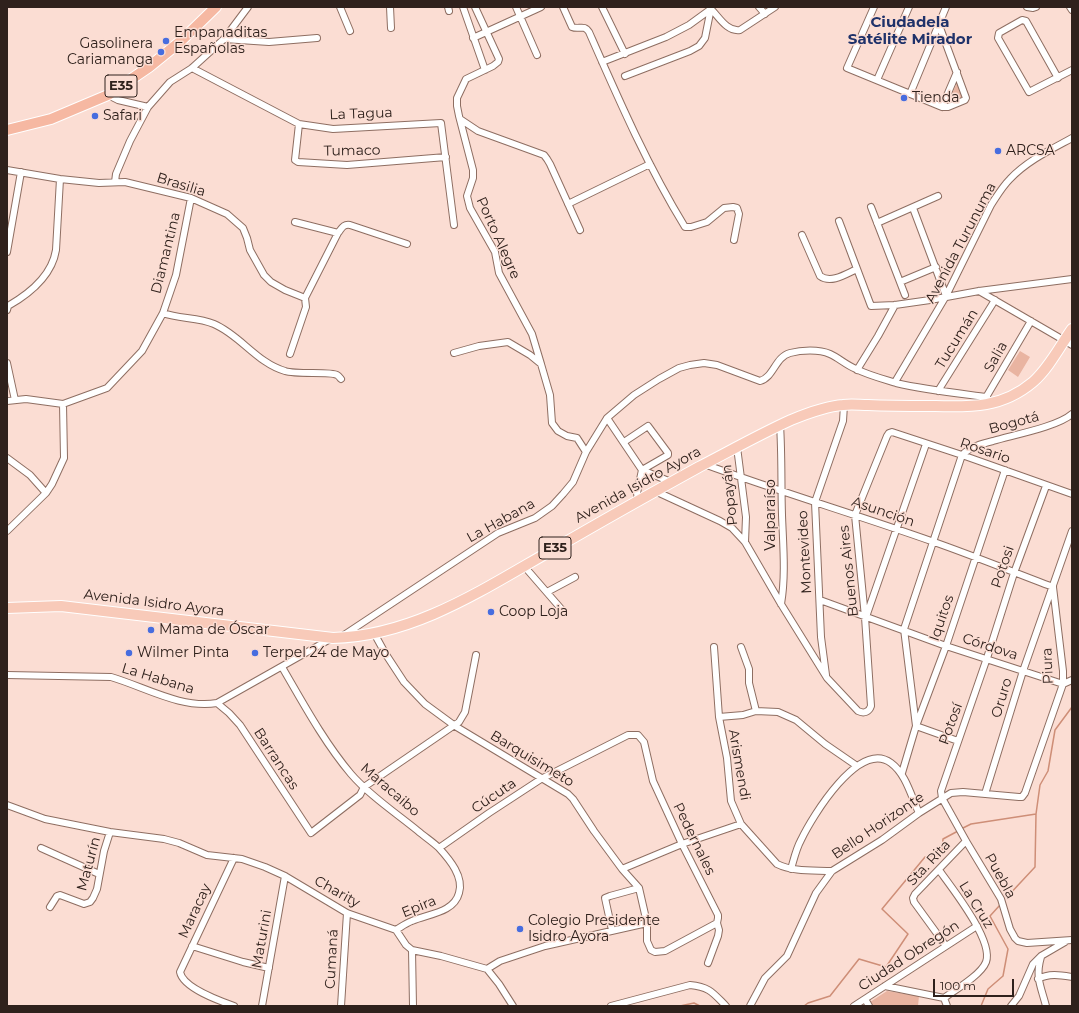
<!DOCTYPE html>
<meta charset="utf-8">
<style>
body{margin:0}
#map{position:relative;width:1079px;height:1013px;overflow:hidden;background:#fbddd3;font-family:Montserrat,sans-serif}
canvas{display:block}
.frame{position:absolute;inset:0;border:8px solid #2f211c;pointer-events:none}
.scale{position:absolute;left:933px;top:979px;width:81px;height:18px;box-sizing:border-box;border:2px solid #2f211c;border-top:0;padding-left:5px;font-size:12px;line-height:14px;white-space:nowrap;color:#2f211c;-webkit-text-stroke:3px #fbddd3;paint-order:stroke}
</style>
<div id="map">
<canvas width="1079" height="1013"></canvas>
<div class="frame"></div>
<div class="scale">100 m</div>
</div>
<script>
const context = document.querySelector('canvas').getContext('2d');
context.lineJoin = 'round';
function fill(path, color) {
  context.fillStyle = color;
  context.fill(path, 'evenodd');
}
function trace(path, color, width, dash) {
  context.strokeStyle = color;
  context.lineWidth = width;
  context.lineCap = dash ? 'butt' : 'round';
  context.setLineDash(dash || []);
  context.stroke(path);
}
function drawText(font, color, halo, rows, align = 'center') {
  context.font = font + ' Montserrat,sans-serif';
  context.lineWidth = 3;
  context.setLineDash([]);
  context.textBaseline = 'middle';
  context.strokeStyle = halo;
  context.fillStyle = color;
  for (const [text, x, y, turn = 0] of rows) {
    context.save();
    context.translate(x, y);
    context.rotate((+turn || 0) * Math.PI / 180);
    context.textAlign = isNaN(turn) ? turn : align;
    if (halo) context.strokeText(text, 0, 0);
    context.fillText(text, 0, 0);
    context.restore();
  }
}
fill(new Path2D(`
 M958 81 964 98 947 104Z
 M1020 351 1030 357 1018 377 1008 370Z
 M887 991 919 996 918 1006H872L870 1002Z`), '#e9b4a1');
trace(new Path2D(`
 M961 829 971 824 1036 814
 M1007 897 1035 867 1036 814 1040 785 1048 771 1055 730 1072 707
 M680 1006 694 1003 700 1006
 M804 1006 808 1003 830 996 859 959 886 967 908 934 882 909 925 857 942 853 943 839 958 831
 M981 1006 988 989 1003 976 1008 949 990 916 1000 905`), '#ce8e77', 1.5);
const minor = new Path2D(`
 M340 7 350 31
 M390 7 391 28
 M448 7 449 11
 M463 7 485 70
 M475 7 499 59 498 62 493 66 466 79 457 98V106L459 116 473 170V178L467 196 470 208 495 252 499 273 532 334 541 364
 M516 7 537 55
 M563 7 572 27C579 30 584 24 589 32 618 98 647 165 685 227H691L707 222 724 208 733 207 737 208 739 214 734 240
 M602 7 625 54
 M759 7 765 14
 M874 7 847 68 942 107H948L965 100 966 98 939 25
 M1027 7 1033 8 1036 7
 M1070 7 1072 10
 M473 38 541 7
 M224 39 269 42 317 38
 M602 62 666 37 689 25 711 9C719 17 727 32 740 30L775 7
 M192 68 299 124 333 129 441 123 454 225
 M625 76 690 51 699 46 705 38 711 8
 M1058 78 1026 21 1022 20 999 33 998 38 1029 92 1072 70
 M877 80 909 7
 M910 94 946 7
 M108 95 118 100 148 107
 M942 107 957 72
 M460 119 478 131 544 155 547 159 550 164 580 230
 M299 124 295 160 298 162 347 165 446 157
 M7 170 60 179 99 183 125 182 191 198 227 214 243 228 247 238 250 250 264 275 271 282 285 290 305 298
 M115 182 116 174 130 141 148 107 170 82 192 68 224 39 248 7
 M568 204 650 164
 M871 207 905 295
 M913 208 946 296
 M839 221 871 306 895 305 930 300 979 291 1072 279
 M295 222 338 233C342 228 343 224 350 225L407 244
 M877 223 938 196
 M802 235 820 276C831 284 846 274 857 269
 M7 252 21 172
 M900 282 936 267
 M979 291 1072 345
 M305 298 338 233
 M7 310 8 306C29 294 52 275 56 250L60 179
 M163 313C179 319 198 317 214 324 240 335 257 363 285 371 297 375 330 371 337 375 339 376 340 378 341 379
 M454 353 479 346 508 342 530 355 541 364 550 395 552 423 558 431 567 436 577 438 586 452
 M290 354 306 307 305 298
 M7 363 15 400
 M857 370 878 336 895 305
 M895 382 946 296 991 205C997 196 1002 187 1010 179 1027 161 1050 150 1072 138
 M938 391 995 300
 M985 399 1031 321
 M7 401 26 399 63 404
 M607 418 642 470 637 493 638 501
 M780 425C782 455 781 485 782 515 783 544 786 575 781 604
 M624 442 648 426 668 453V455L642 470
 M737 447 746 517 745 542
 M7 458 30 475 46 493
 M704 464C780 492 858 515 934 542 974 556 1013 572 1053 587
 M642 470 671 482
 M1046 486 1014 573 987 658 941 791 942 798 966 841 1001 899 1010 929 1015 938 1018 941 1027 943 1072 940
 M655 491 720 521 732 528 745 542 781 604 827 678 858 711C864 714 869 712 871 706L865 617 855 515 887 436 889 433 892 432 962 455 1072 494
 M7 531 46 493 52 484 64 458 63 404 107 388 142 351 163 313 176 275 191 198
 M524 566 563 611
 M547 592 575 577
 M820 600 946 646 1063 684 1072 680
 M867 614 926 444
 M374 633 385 653 404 682 425 704 455 726 568 794 573 799 594 831 622 869 639 888 647 923V941L651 950 655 952 665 951 717 923
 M344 635 498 533 535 518 552 506 563 494 573 482 586 452 607 418 634 395 659 379 679 368 690 365 704 363 717 365 760 381C774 377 775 357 790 353 801 350 819 349 830 354 839 358 846 365 856 369 868 375 883 379 896 383 926 390 956 393 987 397
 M714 647 719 717 727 758 731 801 741 824 777 864C793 872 814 870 832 871
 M741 647 749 669V683L756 711
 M282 667C303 703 324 742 351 774 370 796 396 813 418 831 425 837 433 842 439 848 450 860 464 877 459 893 454 913 427 914 412 921 406 923 401 927 396 930
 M7 675 111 677C145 687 181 709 217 703L332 638
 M826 675 821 637 815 502 843 421 844 405
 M217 703 229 713 240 725 311 833 360 795 364 787 459 722 465 712 476 655
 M719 717 743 715 756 711 778 712 796 720 825 744 857 766
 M916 726 904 629 962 455C970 447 981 444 993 441 1013 435 1057 427 1072 414
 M916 726 958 741
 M902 773 916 726 946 646 1005 470
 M985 794 1023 671 1072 531
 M7 805 45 819 110 832 164 839 179 843 207 855 242 859 265 867 285 876 347 913 396 930 406 945 412 950 441 956 487 969
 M41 848 99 874
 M439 848 489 813 541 779 628 735H638L644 742 653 781 682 844 718 915V918L717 923 719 930 718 936 708 963
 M622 869 682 844 741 824
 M791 869C794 859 796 849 801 840 812 817 859 739 891 763 906 774 911 796 919 813
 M939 870C952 888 994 941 986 962 981 975 955 990 944 998
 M50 907 57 896 60 895 84 904 90 902 93 898 97 889 104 851 110 832
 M612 930 605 898 610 896 639 888
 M192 946 243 962 269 968
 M946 946 914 902 913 898 915 894 966 841
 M412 950 413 1006
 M1041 957C1035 978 1041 986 1046 1006
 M487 969 500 961 545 946 647 923
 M487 969 499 984 513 1006
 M1038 979C1049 973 1060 975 1072 977
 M885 986 944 998
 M944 998 947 1006
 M865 999 869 1006
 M234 1006C220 1001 183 988 180 972L234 858
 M262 1006 285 876
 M341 1006 347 913
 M611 1006 690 985C710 987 713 993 726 1006
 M750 1006 765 978 787 956 816 893 832 871 882 840 919 813 951 793 963 792 1019 797H1022L1025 793 1063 684V671L1053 587
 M854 1006 977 926
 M1011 1006 1019 996 1033 964 1041 956 1065 942`);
const primary = new Path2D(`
 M7 608 61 606 333 638C415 636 485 588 554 549 602 521 650 494 699 467 730 451 760 434 791 420 808 413 826 406 843 405 851 404 860 405 868 405 889 406 910 406 931 406 969 407 1001 409 1033 382 1049 368 1060 346 1072 329`);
const trunk = new Path2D(`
 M7 130 51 119 108 95 149 67 181 41 216 7`);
trace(minor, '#8e6e62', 8);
trace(primary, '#fff', 12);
trace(trunk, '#fff', 12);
trace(minor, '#fff', 6);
trace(primary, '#f8cab9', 10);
trace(trunk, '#f6b8a2', 10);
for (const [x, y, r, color] of [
 [166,41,4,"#476ddf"],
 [161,52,4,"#476ddf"],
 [904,98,4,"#476ddf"],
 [95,116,4,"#476ddf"],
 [998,151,4,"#476ddf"],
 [491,612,4,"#476ddf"],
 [151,630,4,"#476ddf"],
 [129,653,4,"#476ddf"],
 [255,653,4,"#476ddf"],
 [520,929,4,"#476ddf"]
]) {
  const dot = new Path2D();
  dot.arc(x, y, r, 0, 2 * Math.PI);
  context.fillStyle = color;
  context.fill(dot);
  trace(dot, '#fbddd3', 1.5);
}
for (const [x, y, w] of [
 [121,86,32],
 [555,548,32]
]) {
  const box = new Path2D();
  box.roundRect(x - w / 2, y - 11, w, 22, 3);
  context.fillStyle = '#fbddd3';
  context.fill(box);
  trace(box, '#2f211c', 1);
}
drawText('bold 13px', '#2f211c', null, [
 ["E35",121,86],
 ["E35",555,548]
]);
drawText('14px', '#2f211c', '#fbddd3', [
 ["Empanaditas",174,33],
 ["Españolas",174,49],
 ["Gasolinera",153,44,"right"],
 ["Cariamanga",153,60,"right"],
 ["Tienda",912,98],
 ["Safari",103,116],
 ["ARCSA",1006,151],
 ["Coop Loja",499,612],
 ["Mama de Óscar",159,630],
 ["Wilmer Pinta",137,653],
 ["Terpel 24 de Mayo",263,653],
 ["Colegio Presidente",528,921],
 ["Isidro Ayora",528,937]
], 'left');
drawText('14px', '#2f211c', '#fbddd3', [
 ["La Tagua",361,114,-2],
 ["Tumaco",352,151,-1],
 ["Brasilia",181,185,17],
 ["Porto Alegre",498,238,66],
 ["Avenida Turunuma",961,243,-62],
 ["Diamantina",166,253,-76],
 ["Tucumán",957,339,-58],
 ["Salia",996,357,-60],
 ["Bogotá",1014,423,-15],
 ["Rosario",985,451,19],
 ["Avenida Isidro Ayora",638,485,-29],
 ["Popayán",730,495,-96],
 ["Asunción",883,512,19],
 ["Valparaíso",771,515,-90],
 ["La Habana",501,521,-29],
 ["Montevideo",805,552,-93],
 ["Potosi",1003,567,-71],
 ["Buenos Aires",849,571,-96],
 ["Avenida Isidro Ayora",154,603,7],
 ["Iquitos",942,618,-71],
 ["Córdova",990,647,18],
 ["Piura",1048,666,-92],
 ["La Habana",158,679,17],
 ["Oruro",1002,698,-73],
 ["Potosí",951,724,-70],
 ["Barrancas",276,759,57],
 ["Barquisimeto",532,759,31],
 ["Arismendi",739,765,80],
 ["Maracaibo",390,790,41],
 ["Cúcuta",494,796,-34],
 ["Bello Horizonte",878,826,-34],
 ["Pedernales",694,839,64],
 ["Sta. Rita",929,863,-47],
 ["Maturín",89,864,-75],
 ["Puebla",1000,876,61],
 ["Charity",337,892,29],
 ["La Cruz",976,905,58],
 ["Epira",419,907,-22],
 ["Maracay",195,911,-65],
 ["Maturini",262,939,-80],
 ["Ciudad Obregón",909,956,-33],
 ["Cumaná",332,959,-87]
]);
drawText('bold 15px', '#1f326a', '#fbddd3', [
 ["Ciudadela",910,23],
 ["Satélite Mirador",910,40]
]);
</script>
